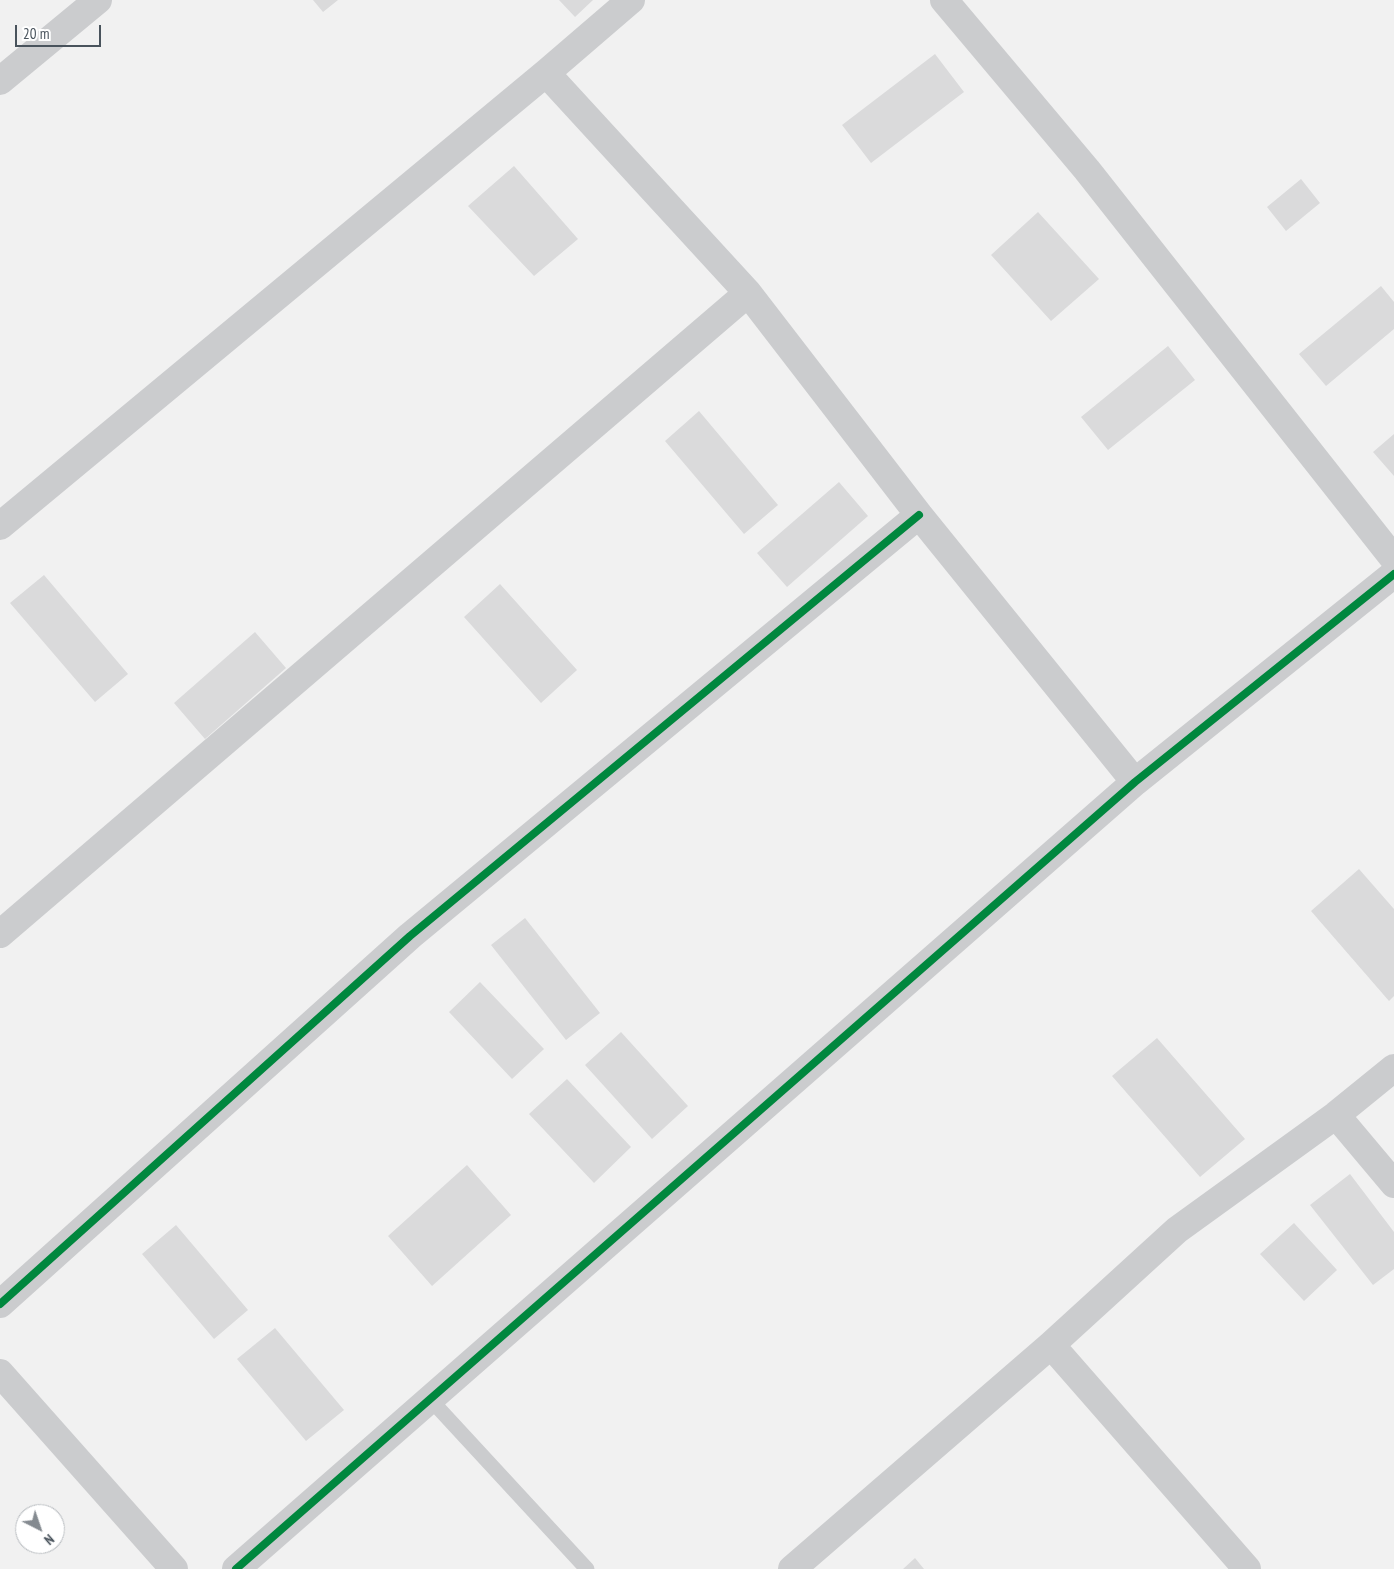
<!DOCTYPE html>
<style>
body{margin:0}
#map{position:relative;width:1394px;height:1569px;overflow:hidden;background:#f1f1f1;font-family:"PT Sans Narrow",sans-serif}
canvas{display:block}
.north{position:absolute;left:15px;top:1504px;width:50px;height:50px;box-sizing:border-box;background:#fff;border:1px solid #b6babe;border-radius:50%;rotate:139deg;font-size:14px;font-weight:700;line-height:20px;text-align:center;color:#49535c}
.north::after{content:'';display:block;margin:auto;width:18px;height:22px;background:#848a90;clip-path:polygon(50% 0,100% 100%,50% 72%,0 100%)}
.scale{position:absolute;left:15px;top:25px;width:86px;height:22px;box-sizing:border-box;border:2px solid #49535c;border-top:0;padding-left:6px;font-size:15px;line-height:18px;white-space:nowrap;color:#49535c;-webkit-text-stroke:4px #fff;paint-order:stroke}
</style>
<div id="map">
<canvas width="1394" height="1569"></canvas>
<div class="north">N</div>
<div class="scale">20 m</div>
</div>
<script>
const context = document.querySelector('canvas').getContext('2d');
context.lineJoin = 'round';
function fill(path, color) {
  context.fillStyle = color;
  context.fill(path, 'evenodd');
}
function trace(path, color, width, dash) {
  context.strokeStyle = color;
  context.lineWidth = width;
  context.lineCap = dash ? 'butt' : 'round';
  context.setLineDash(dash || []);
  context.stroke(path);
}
fill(new Path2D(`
 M313 0H338L323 12Z
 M559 0H593L575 17Z
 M935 54 964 92 871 163 842 125Z
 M514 166 578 239 534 276 468 206Z
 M1301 179 1320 203 1286 231 1267 207Z
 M1038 212 1099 279 1051 321 991 255Z
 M1381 286 1394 302V329L1326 386 1299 354Z
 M1168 346 1195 380 1108 450 1081 417Z
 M699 411 778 505 744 534 665 441Z
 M1394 434V476L1373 452Z
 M839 482 868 516 787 587 757 553Z
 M44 575 128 674 95 702 10 603Z
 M500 584 577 670 541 703 464 617Z
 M255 632 286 668 205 739 174 703Z
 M1359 869 1394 909V996L1389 1001 1311 911Z
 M525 918 600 1013 566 1040 491 945Z
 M480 982 544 1049 512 1079 449 1012Z
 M621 1032 688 1106 652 1139 585 1065Z
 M1157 1038 1245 1139 1200 1177 1112 1076Z
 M567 1079 631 1147 594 1183 529 1114Z
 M467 1165 511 1215 432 1286 388 1236Z
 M1350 1174 1394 1232V1269L1373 1285 1310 1205Z
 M1294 1223 1337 1270 1304 1301 1260 1254Z
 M176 1225 248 1310 214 1339 142 1254Z
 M275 1328 344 1410 306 1441 237 1359Z
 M915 1558 924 1569H903Z`), '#dadadb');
trace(new Path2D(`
 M430 1399 587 1569`), '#cbccce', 15);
trace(new Path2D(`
 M944 0 1087 170 1394 559
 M546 73 748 293 919 515 1135 782
 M0 81 98 0
 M0 526 546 73 631 0
 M0 934 748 293
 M1336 1115 1394 1184
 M0 1304 410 936 919 515
 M1051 1345 1247 1569
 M0 1373 174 1569
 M236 1569 1135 782 1394 574
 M792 1569 1051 1345 1177 1230 1336 1115 1394 1068`), '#cbccce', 28);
trace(new Path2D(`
 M0 1304 410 936 919 515
 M236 1569 1135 782 1394 574`), '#00873e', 8);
</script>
